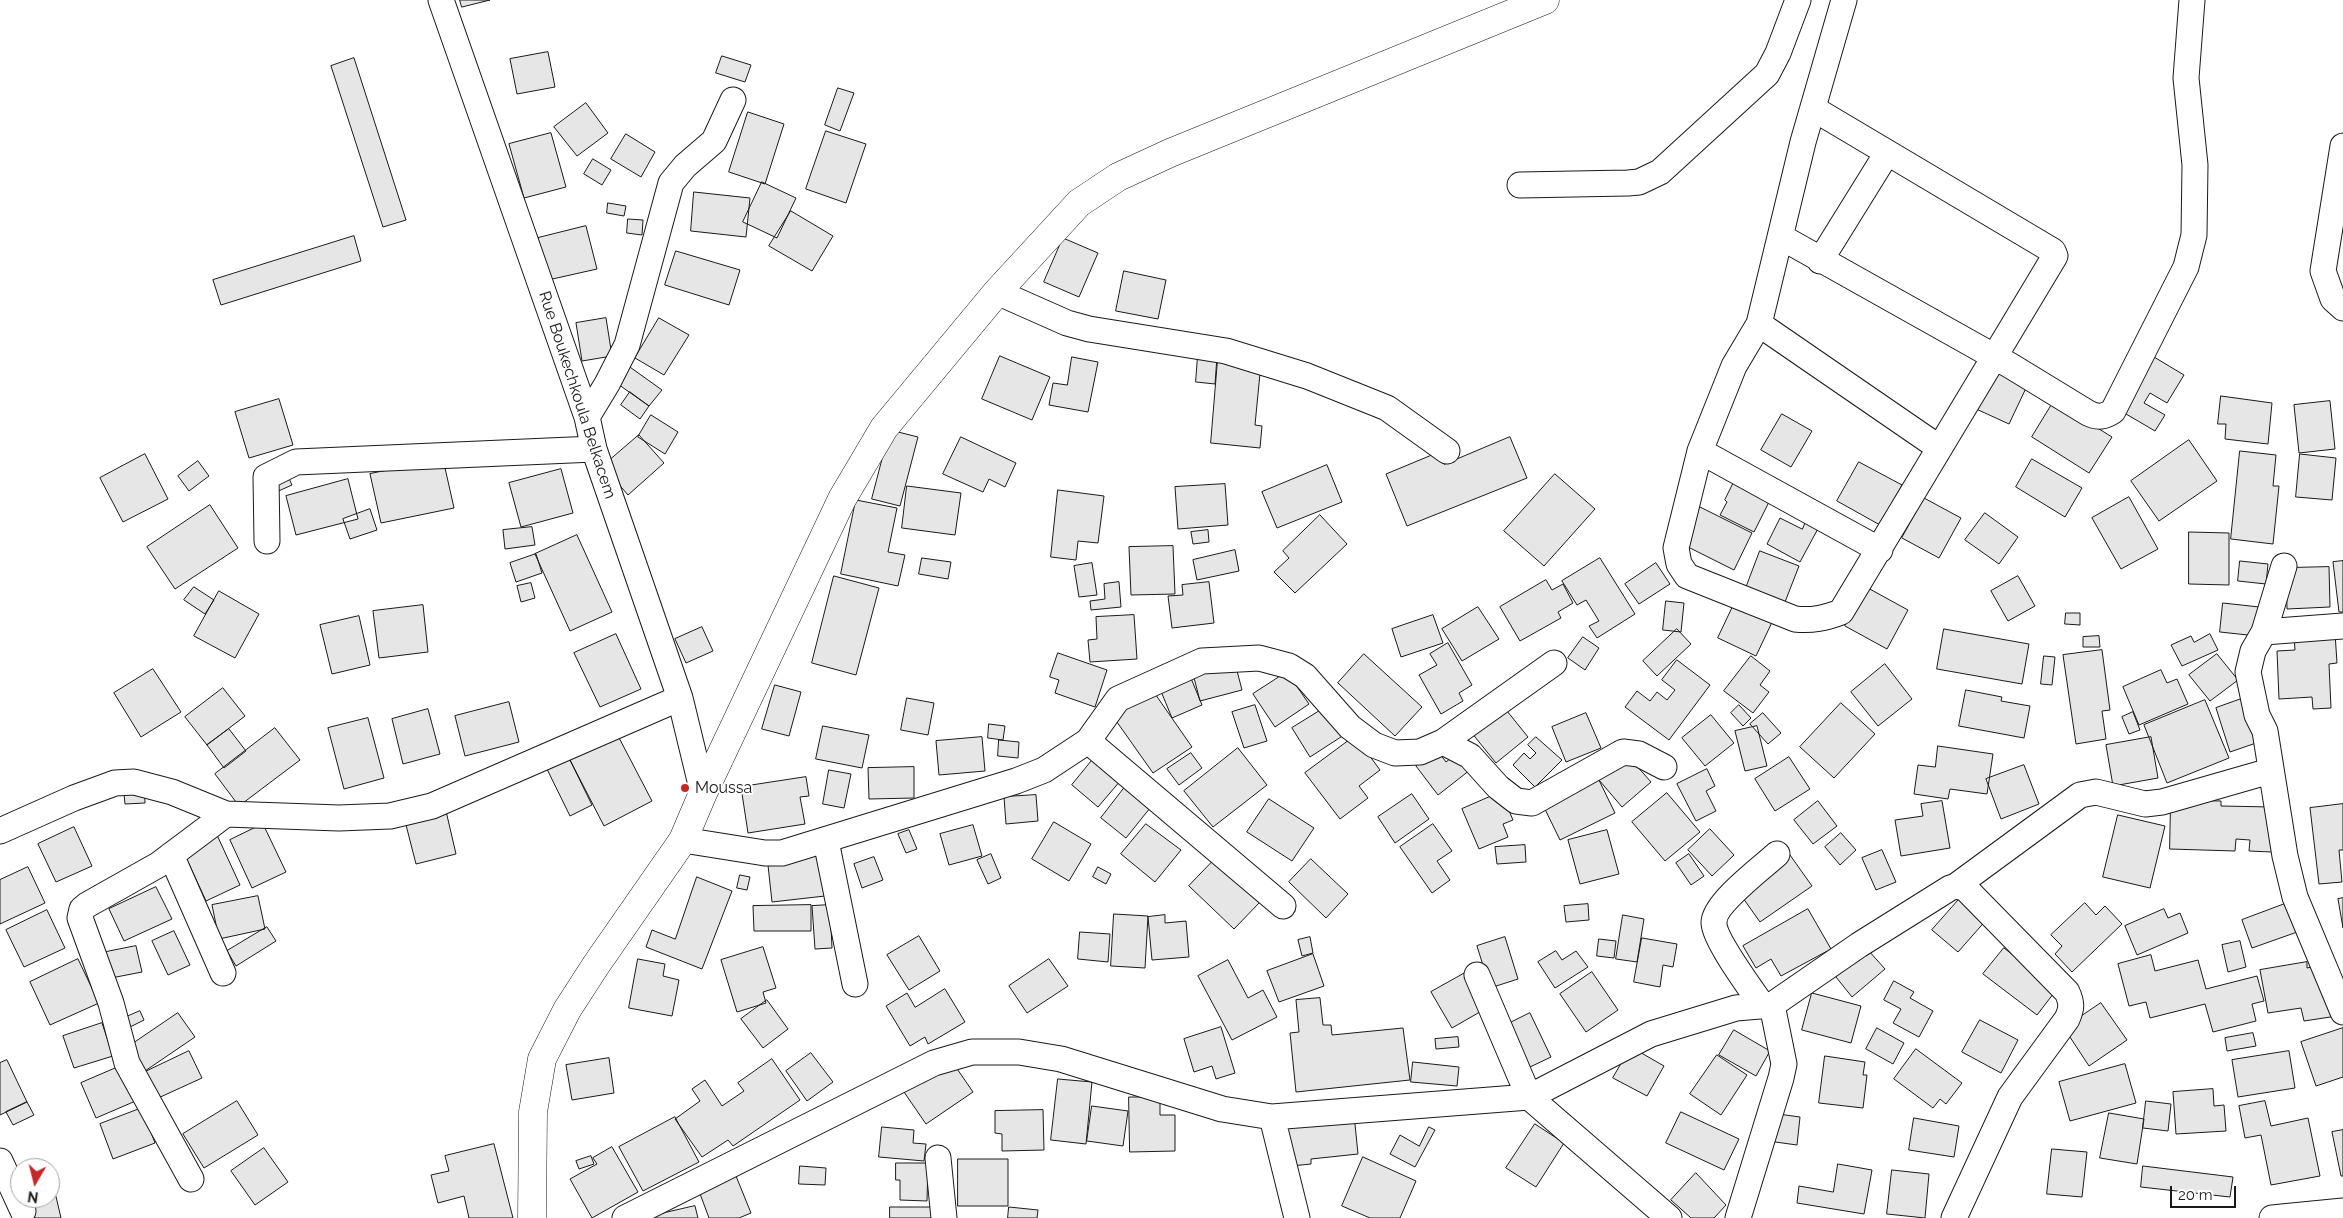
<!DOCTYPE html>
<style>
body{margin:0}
#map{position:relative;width:2343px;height:1218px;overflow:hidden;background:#fff;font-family:Raleway,sans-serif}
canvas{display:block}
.north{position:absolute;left:10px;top:1158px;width:50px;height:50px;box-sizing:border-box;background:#fff;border:1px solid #a3a3a3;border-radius:50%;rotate:188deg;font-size:14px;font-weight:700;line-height:20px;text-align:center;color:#1a1a1a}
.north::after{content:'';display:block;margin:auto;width:18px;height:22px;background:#c62828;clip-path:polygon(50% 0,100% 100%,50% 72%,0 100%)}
.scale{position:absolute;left:2170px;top:1186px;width:66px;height:22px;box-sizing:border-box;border:2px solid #1a1a1a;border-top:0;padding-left:6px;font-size:15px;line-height:18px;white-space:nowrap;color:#1a1a1a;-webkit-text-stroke:4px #fff;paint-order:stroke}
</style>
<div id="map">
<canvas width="2343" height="1218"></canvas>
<div class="north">N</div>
<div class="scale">20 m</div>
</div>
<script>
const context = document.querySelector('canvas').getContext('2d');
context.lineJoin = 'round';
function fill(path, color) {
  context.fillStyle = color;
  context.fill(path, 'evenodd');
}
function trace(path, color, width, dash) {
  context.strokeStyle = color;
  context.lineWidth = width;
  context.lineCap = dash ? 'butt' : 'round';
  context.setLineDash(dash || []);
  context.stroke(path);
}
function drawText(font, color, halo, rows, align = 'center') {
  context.font = font + ' Raleway,sans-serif';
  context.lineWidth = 4;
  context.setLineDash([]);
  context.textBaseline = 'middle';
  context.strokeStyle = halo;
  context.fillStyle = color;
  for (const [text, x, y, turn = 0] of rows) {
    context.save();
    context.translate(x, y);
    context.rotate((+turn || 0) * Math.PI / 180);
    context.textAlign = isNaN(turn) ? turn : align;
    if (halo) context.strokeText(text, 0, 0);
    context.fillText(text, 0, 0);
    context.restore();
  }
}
const building = new Path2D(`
 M460 0H490L462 7Z
 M548 52 555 87 517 94 510 59Z
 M722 56 751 65 745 82 716 73Z
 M354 58 406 220 383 227 331 66Z
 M838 88 854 93 840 131 825 125Z
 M586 103 608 133 577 156 554 127Z
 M748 112 784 124 765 184 729 172Z
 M826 131 866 144 846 203 806 189Z
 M551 133 566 187 524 198 509 144Z
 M626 134 655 152 641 177 611 159Z
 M593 159 611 170 602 185 584 174Z
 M762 182 796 198 777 238 743 222Z
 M694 192 750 198 746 237 691 231Z
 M608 203 626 206 624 216 607 213Z
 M791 211 833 236 812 271 769 246Z
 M628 219 643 220 642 235 627 233Z
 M586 226 597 269 548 280 538 238Z
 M354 236 361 261 221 305 213 280Z
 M1063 238 1098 253 1079 297 1044 282Z
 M676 251 740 270 729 305 665 285Z
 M1124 271 1166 280 1158 319 1116 311Z
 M606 318 612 356 582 361 576 323Z
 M659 318 689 335 664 375 635 358Z
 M1198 355 1217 357 1215 384 1196 382Z
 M1000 356 1050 377 1032 420 982 399Z
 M1072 357 1098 362 1088 412 1049 405 1053 383 1067 385Z
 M2154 357 2184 375 2167 403 2150 393 2144 403 2165 415 2155 431 2121 411Z
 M1218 359 1261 363 1255 425 1262 426 1260 448 1211 443Z
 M627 365 662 390 649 406 615 382Z
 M1992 370 2027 386 2009 424 1974 408Z
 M630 392 649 406 640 419 621 405Z
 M2221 396 2272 403 2268 444 2225 439 2226 424H2218Z
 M279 399 293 445 249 458 235 412Z
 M2054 401 2112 437 2089 473 2032 437Z
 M2330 401 2335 449 2299 453 2294 405Z
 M1782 414 1812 431 1791 467 1761 450Z
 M651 415 678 432 665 454 638 437Z
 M890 430 918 437 900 506 872 499Z
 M639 435 664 463 628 495 603 466Z
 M961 437 1016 463 1005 487 989 479 983 492 943 474Z
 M1510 437 1527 478 1407 526 1386 474 1439 452 1444 464Z
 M2189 440 2217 481 2159 521 2131 481Z
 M2240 451 2276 455 2273 486H2279L2273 544 2231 539Z
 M145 454 168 499 123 522 100 478Z
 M2300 454 2336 458 2332 500 2296 497Z
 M443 459 454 508 381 523 370 474Z
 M2032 459 2082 488 2065 517 2016 487Z
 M198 461 209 476 189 491 178 476Z
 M1859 462 1902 485 1880 525 1837 501Z
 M1327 465 1342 502 1277 528 1262 492Z
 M561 469 573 513 521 527 509 483Z
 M286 472 292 485 274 493 268 480Z
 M1555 474 1595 509 1544 566 1504 531Z
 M1736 478 1772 496 1754 532 1720 515 1727 502 1725 500Z
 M348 479 358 519 296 535 286 496Z
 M1225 484 1228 525 1178 529 1175 487Z
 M907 486 961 493 955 535 902 528Z
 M1058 490 1104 496 1098 543 1078 541 1076 560 1051 557Z
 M2129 497 2158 549 2121 569 2092 518Z
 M1924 498 1961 518 1939 558 1902 538Z
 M856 500 897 508 888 552 905 555 898 586 841 574Z
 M210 505 238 548 175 589 147 547Z
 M1700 507 1752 533 1734 570 1682 544Z
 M370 509 377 530 350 539 343 519Z
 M1985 513 2018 537 1999 564 1965 540Z
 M1320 515 1347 544 1295 593 1274 572 1289 558 1283 551Z
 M1808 517 1821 523 1800 562 1767 544 1780 518 1802 529Z
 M532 527 535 545 505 549 503 530Z
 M1208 530 1209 542 1193 544 1191 532Z
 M2189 532 2229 533V585L2189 584Z
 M577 535 612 612 570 631 535 554Z
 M1173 546 1175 594 1131 595 1129 547Z
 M1235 550 1239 571 1197 580 1193 560Z
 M1760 551 1799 566 1785 602 1746 588Z
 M536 554 542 573 516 582 510 563Z
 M922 558 951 562 948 579 919 574Z
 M1600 558 1635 614 1597 638 1589 626 1599 621 1586 600 1577 605 1562 581Z
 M2240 561 2268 564 2266 584 2238 581Z
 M2343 561V612H2339L2333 562Z
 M1092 563 1097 595 1079 597 1074 566Z
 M1656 563 1670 584 1639 604 1625 584Z
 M2329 567 2330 607 2287 609 2286 568Z
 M834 576 879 588 856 675 812 663Z
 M2018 576 2035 606 2008 621 1991 591Z
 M1546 580 1552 590 1563 584 1573 603 1558 612 1561 618 1520 641 1500 607Z
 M1119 582 1121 607 1091 610 1090 601 1105 599 1104 584Z
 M1209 582 1214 623 1172 628 1168 596 1183 595 1182 585Z
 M531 583 535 598 521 602 517 586Z
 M194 587 214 600 205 614 184 600Z
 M1866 587 1908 610 1887 649 1845 626Z
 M219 591 259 614 235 658 194 636Z
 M1736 600 1774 618 1756 656 1718 638Z
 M1666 601 1684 603 1681 632 1663 630Z
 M2223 603 2259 607 2257 636 2220 632Z
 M423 605 428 652 379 658 373 611Z
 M1478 607 1499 639 1462 661 1442 629Z
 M2066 613H2080V625L2065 624Z
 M1134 615 1137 659 1090 662 1088 640 1097 639 1096 617Z
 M1433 615 1443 643 1401 657 1392 629Z
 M359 616 370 665 332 674 320 625Z
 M702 627 713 651 686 663 675 639Z
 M1677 629 1691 644 1657 676 1643 661Z
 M1944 629 2029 644 2022 684 1937 669Z
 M2335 633 2337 663 2329 664 2331 708 2313 709 2312 697 2279 699 2277 651 2295 650 2294 635Z
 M616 634 641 689 600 707 574 653Z
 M2210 634 2218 650 2182 666 2171 645 2191 636 2194 642Z
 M2099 636 2100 647H2083V637Z
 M1583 637 1599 648 1585 670 1568 658Z
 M1448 643 1472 685 1459 693 1463 701 1441 714 1419 675 1437 665 1430 654Z
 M2102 650 2110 710 2102 711 2106 739 2076 744 2063 655Z
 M1058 653 1107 670 1095 707 1055 693 1059 680 1050 677Z
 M1364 654 1422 707 1395 736 1338 683Z
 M2217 654 2238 680 2210 701 2189 675Z
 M1751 656 1770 671 1760 685 1769 692 1753 713 1724 691Z
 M2044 656 2055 657 2052 685 2041 684Z
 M1677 660 1710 685 1669 740 1625 707 1637 691 1650 701 1657 692 1667 700 1675 690 1662 680Z
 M1235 663 1242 690 1200 701 1193 674Z
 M1885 664 1912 699 1878 726 1851 692Z
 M153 669 181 712 141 737 114 693Z
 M2161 670 2167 683 2177 679 2188 704 2139 725 2123 687Z
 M1188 671 1202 705 1172 718 1158 684Z
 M1287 672 1309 704 1275 727 1253 694Z
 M775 685 801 692 789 736 762 729Z
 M223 688 245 716 207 745 185 717Z
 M1151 688 1192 747 1153 773 1112 715Z
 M1966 690 2002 697 2001 701 2030 706 2024 738 1959 726Z
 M907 698 934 703 928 735 901 730Z
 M2244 698 2259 742 2230 752 2216 708Z
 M2205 700 2229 758 2167 783 2144 725Z
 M509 702 519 742 465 756 455 716Z
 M1841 703 1875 734 1834 778 1800 747Z
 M1255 705 1267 741 1244 748 1232 712Z
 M1739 705 1751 718 1743 726 1731 713Z
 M1503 706 1528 737 1496 763 1471 732Z
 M1326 707 1344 735 1310 757 1292 728Z
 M428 709 440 754 403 764 392 719Z
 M2133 712 2140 730 2129 734 2122 717Z
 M1586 713 1601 748 1566 762 1552 727Z
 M1763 713 1781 733 1768 744 1750 724Z
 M1711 715 1734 743 1705 766 1682 738Z
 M368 718 384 778 344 789 328 728Z
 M989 724 1005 726 1003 740 988 738Z
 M823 726 869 735 862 768 816 759Z
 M1757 726 1767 766 1745 771 1735 731Z
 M275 728 300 760 239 806 215 774Z
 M229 729 246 751 224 768 207 745Z
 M616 732 652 801 604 826 568 756Z
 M1355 736 1380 770 1359 786 1368 798 1340 819 1305 773Z
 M982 737 985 771 939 775 936 741Z
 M1536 737 1562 760 1535 787 1513 765 1524 753 1530 759 1536 753 1528 745Z
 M2151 737 2158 778 2113 786 2106 745Z
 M999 740 1019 742 1018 758 998 756Z
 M1938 746 1993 754 1987 794 1950 789 1948 799 1914 794 1918 765 1935 767Z
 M1238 748 1267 785 1213 827 1184 791Z
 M1437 750 1446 762 1457 753 1470 770 1438 795 1416 766Z
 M1191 753 1202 768 1179 785 1167 769Z
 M568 756 592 805 570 816 546 767Z
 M1628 756 1651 782 1622 807 1599 780Z
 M1789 757 1810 789 1775 811 1755 779Z
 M1094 758 1121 780 1098 807 1072 785Z
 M2024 765 2039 804 2001 819 1986 779Z
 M914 767V798L869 799 868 768Z
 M1707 769 1715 786 1706 791 1716 811 1696 821 1677 784Z
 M829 770 851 774 844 808 823 804Z
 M1596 774 1615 813 1560 840 1541 801Z
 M806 777 809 796 800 797 805 824 748 833 741 787Z
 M144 782 145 803 125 804 123 784Z
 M1125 787 1150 808 1126 838 1101 818Z
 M1501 792 1513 820 1503 824 1508 837 1479 849 1462 809Z
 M1667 793 1700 832 1665 861 1632 822Z
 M1412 794 1429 819 1395 843 1378 817Z
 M1036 795 1038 821 1006 824 1004 797Z
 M1269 799 1314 828 1292 861 1247 832Z
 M2171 800 2221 801V806L2272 807V852L2249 851 2250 840 2236 839 2235 851 2170 849Z
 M1818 801 1837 826 1813 844 1794 820Z
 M1942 801 1950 848 1901 856 1895 820 1923 816 1921 804Z
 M2343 804V850H2339L2342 882 2319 884 2310 808Z
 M446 811 456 854 416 864 405 821Z
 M2118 815 2165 826 2150 888 2103 877Z
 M1054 822 1091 844 1069 881 1032 859Z
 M263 824 286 872 252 888 230 840Z
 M1146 824 1181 850 1155 882 1121 854Z
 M1433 824 1452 851 1437 861 1450 880 1432 893 1400 847Z
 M973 825 982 856 949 865 940 834Z
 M74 827 92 866 56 882 38 844Z
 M1710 829 1734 855 1712 876 1688 850Z
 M909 830 917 849 906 853 898 834Z
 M1607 830 1619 874 1580 884 1568 840Z
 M1841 833 1856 850 1840 865 1825 847Z
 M217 835 240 885 206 901 183 851Z
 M1525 845 1526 862 1497 864 1495 847Z
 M820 850 825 896 772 902 767 856Z
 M1882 850 1896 882 1876 890 1862 858Z
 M991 854 1001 878 988 884 977 860Z
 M1689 854 1704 876 1691 885 1676 863Z
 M1790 855 1812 886 1760 922 1738 891Z
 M874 857 883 880 862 888 854 864Z
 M1215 859 1260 902 1234 929 1189 886Z
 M1311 859 1348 894 1326 918 1289 882Z
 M28 867 45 903 0 924V880Z
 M1098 867 1111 874 1106 884 1093 877Z
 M740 875 750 877 747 890 737 888Z
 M697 877 732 891 702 969 646 947 652 930 675 939Z
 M156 887 172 919 124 941 109 909Z
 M1963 895 1988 918 1958 952 1932 930Z
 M258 896 265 929 219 939 212 905Z
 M2343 898V928L2338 899Z
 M2290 902 2300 931 2252 948 2242 920Z
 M2085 903 2096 915 2105 906 2122 924 2072 972 2055 954 2062 946 2051 935Z
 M1588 904 1589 920 1566 922 1564 906Z
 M811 905V931H754L753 906Z
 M830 905 832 948 815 949 812 906Z
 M1808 909 1831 949 1781 976 1771 959 1756 968 1743 946Z
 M2164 909 2168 918 2180 913 2188 933 2137 955 2125 926Z
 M47 910 65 948 24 967 6 930Z
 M1114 914 1148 916 1145 968 1111 966Z
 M1165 915V923L1186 921 1189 957 1152 960 1148 917Z
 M1623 915 1644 919 1637 962 1616 959Z
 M267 927 276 941 236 966 227 951Z
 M174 931 190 965 168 975 152 941Z
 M1080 932 1110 934 1108 962 1078 959Z
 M919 936 940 971 909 990 887 955Z
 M1310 937 1313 953 1302 956 1298 940Z
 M1505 937 1518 979 1490 988 1477 946Z
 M1642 938 1677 944 1673 967 1663 965 1660 987 1634 982Z
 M1599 939 1616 941 1614 958 1597 956Z
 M2240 941 2246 967 2228 972 2222 945Z
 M136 946 142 972 106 979 101 953Z
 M763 947 776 988 763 992 766 1003 737 1012 721 960Z
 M2004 948 2057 989 2037 1015 1983 974Z
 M1868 950 1885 969 1852 997 1836 977Z
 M1556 951 1562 960 1576 951 1588 967 1555 988 1538 962Z
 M1313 954 1324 986 1279 1002 1267 971Z
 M2151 955 2155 971 2198 960 2206 989 2257 976 2264 1001 2252 1004 2256 1021 2213 1032 2205 1004 2150 1018 2146 1002 2129 1006 2118 964Z
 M78 959 99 1003 50 1025 30 982Z
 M638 959 665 964 663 976 679 980 672 1016 629 1008Z
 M1049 959 1068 986 1027 1013 1009 986Z
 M1228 960 1248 998 1263 990 1277 1017 1232 1040 1198 976Z
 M2307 962V968L2320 965 2337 1016 2304 1021 2301 1008 2268 1013 2260 970Z
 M1592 972 1618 1010 1586 1032 1560 994Z
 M1465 973 1485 1009 1452 1028 1431 992Z
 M1894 981 1914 992 1910 998 1933 1011 1919 1037 1893 1023 1901 1009 1884 1000Z
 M945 989 965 1022 928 1044 925 1037 910 1046 886 1006 907 993 915 1007Z
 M1812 993 1861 1006 1851 1043 1802 1030Z
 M1320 998 1323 1025H1331L1332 1035 1403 1028 1410 1080 1296 1092 1290 1033 1299 1032 1296 1000Z
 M767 1000 788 1029 763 1048 741 1019Z
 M2101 1003 2127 1040 2089 1066 2064 1028Z
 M140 1011 144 1020 128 1028 124 1018Z
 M178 1013 195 1037 145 1071 128 1047Z
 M1530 1013 1551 1057 1530 1067 1508 1024Z
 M1980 1020 2018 1040 2001 1073 1962 1052Z
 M102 1023 113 1056 74 1068 63 1036Z
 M1221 1027 1235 1073 1216 1079 1212 1066 1194 1072 1184 1039Z
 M1877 1028 1904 1043 1893 1064 1866 1049Z
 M2343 1028V1077L2316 1086 2301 1042Z
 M1734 1030 1770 1051 1756 1076 1719 1055Z
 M2253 1033 2256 1046 2227 1051 2225 1038Z
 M1458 1037 1459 1047 1436 1049 1435 1039Z
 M1631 1047 1664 1066 1647 1096 1613 1078Z
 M1916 1049 1962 1083 1946 1104 1940 1099 1933 1108 1894 1079Z
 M189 1051 202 1078 156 1099 143 1073Z
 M2289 1051 2295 1088 2238 1097 2232 1060Z
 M811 1053 833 1082 807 1101 786 1071Z
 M1717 1055 1747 1075 1721 1115 1690 1094Z
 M1825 1056 1865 1062 1863 1075H1867L1863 1108 1819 1103Z
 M609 1058 614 1093 572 1100 566 1065Z
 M772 1059 800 1100 733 1146 728 1140 702 1157 675 1119 700 1101 692 1089 705 1080 722 1106 744 1091 738 1083Z
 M7 1060 27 1102 0 1115V1063Z
 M951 1060 973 1092 926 1124 904 1092Z
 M1413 1062 1459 1067 1457 1086 1411 1082Z
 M2125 1064 2136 1103 2070 1121 2059 1082Z
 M123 1065 138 1100 96 1118 81 1083Z
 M1058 1079 1092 1082 1086 1144 1051 1140Z
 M2213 1089 2214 1106 2224 1105 2226 1131 2176 1134 2173 1092Z
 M1129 1097H1160V1115H1175V1151L1130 1152Z
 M237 1101 258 1135 204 1168 183 1134Z
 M2146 1101 2171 1104 2168 1131 2143 1128Z
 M2265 1101 2271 1126 2308 1118 2320 1176 2271 1185 2261 1135 2245 1138 2239 1106Z
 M27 1102 34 1115 13 1125 6 1112Z
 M1092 1106 1128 1111 1123 1146 1087 1141Z
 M142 1108 155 1143 113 1159 100 1124Z
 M1043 1110 1044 1150 1002 1151V1134L995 1133V1111Z
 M1681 1112 1739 1139 1724 1170 1666 1143Z
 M1771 1113 1800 1117 1797 1145 1768 1141Z
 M2109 1113 2144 1119 2137 1164 2100 1158Z
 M1354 1114 1358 1154 1311 1159V1164L1291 1166 1286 1120Z
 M675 1117 699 1162 643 1191 619 1147Z
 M1914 1118 1959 1126 1954 1157 1909 1150Z
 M1535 1124 1564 1143 1536 1187 1506 1168Z
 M882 1127 914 1130 913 1143 926 1144 924 1161 879 1157Z
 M1429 1127 1435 1130 1415 1167 1390 1154 1400 1135 1419 1146Z
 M2343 1130V1176H2341L2332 1132Z
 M494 1144 513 1218H469L464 1196 438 1203 431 1175 449 1171 445 1156Z
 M612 1147 638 1192 592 1218 570 1179 597 1164 593 1158Z
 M264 1148 288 1182 255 1205 231 1171Z
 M2052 1149 2087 1152 2082 1197 2047 1194Z
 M591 1156 594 1164 579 1169 576 1161Z
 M1363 1157 1416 1181 1400 1218H1370L1342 1206Z
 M958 1159H1008V1206H958Z
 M896 1163H928L927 1201 900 1200V1180H896Z
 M1838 1164 1872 1170 1864 1214 1797 1203 1799 1186 1833 1192Z
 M800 1166 826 1168 825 1185 799 1184Z
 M2143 1166 2233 1177 2230 1197 2141 1187Z
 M1892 1170 1929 1174 1925 1218 1887 1214Z
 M1696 1173 1726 1205 1714 1218H1691L1671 1200Z
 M736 1176 751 1213 739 1218H709L699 1191Z
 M54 1188 61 1218H31L26 1198H50V1189Z
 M695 1206 698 1218H648L647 1217Z
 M890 1207H938V1218H890Z
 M1009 1207 1038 1210 1037 1218H1008Z`);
fill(building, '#e6e6e6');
trace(building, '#1a1a1a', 1);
const minor = new Path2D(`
 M441 0 587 417 594 449 680 698 703 793
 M1814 109 2053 251 2055 256 1841 612C1825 618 1812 621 1795 619L1687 576 1679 564 1676 548 1700 451 1734 366 1759 324 1803 142 1844 0
 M2343 146 2323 271 2333 299 2343 308
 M1520 185 1628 183 1639 182 1660 172 1767 74 1778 53 1798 0
 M1781 237 2011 366 2088 413C2098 418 2104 417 2113 411L2186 267 2194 235 2195 165 2186 78 2192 0
 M1820 261 1887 153
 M997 292 1067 323 1089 329 1226 351 1307 376 1387 408 1447 451
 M1759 324 1938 447
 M587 417 607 384 627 345 671 183 685 166 714 141 733 100
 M1700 451 1880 550
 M267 541 266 477 296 462 594 449
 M2284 566 2264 632 2253 651 2248 672 2257 715 2265 731 2285 856 2295 897 2343 1012
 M2264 632 2343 626
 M1088 741 1118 699 1202 661 1259 658 1289 666 1305 676 1350 727 1374 745 1395 753 1420 752 1443 742 1470 756 1498 787 1516 801 1532 803 1623 752 1639 754 1664 767
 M1443 742 1554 663
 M0 831 74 798 115 783 134 782 172 792 226 814 339 818 390 816 432 806 680 698
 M683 840 765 853H782L1016 781 1044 770 1088 741 1283 906
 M826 841 855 984
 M171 855 223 973
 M1477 975 1529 1097 1651 1034 1736 1008 1772 1005
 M1762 1005C1751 989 1714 939 1714 923 1713 904 1763 867 1777 854
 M1272 1117 1297 1218
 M938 1158 944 1218
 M0 1161 23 1211
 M191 1179 127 1063 111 1003 80 918 82 909 87 905 158 865 226 814
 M625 1218 934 1063 972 1052H1019L1061 1059 1222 1109 1272 1117 1529 1097 1669 1218
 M1738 1218 1781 1078 1784 1064 1772 1005 1859 945 1950 888 1956 886 2080 795 2096 792 2145 804 2162 802 2270 771
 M1954 1218 2010 1097 2067 1019C2072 1008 2072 1003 2067 992L1965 888 1956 886
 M2272 1218 2343 1211`);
const major = new Path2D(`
 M532 1218 533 1112 542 1059 567 1010 596 965 683 840 703 793 842 499 884 428 997 292 1079 203 1118 177 1170 153 1545 0`);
trace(minor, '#1a1a1a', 27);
trace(major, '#1a1a1a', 29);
trace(minor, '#fff', 25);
trace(major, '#fff', 28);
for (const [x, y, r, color] of [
 [685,788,5,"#c62828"]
]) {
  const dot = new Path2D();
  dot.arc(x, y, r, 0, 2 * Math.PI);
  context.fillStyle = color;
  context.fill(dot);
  trace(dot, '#fff', 2);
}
drawText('16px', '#1a1a1a', '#fff', [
 ["Rue Boukechkoula Belkacem",577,395,72]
]);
drawText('16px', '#1a1a1a', '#fff', [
 ["Moussa",695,788]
], 'left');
</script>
